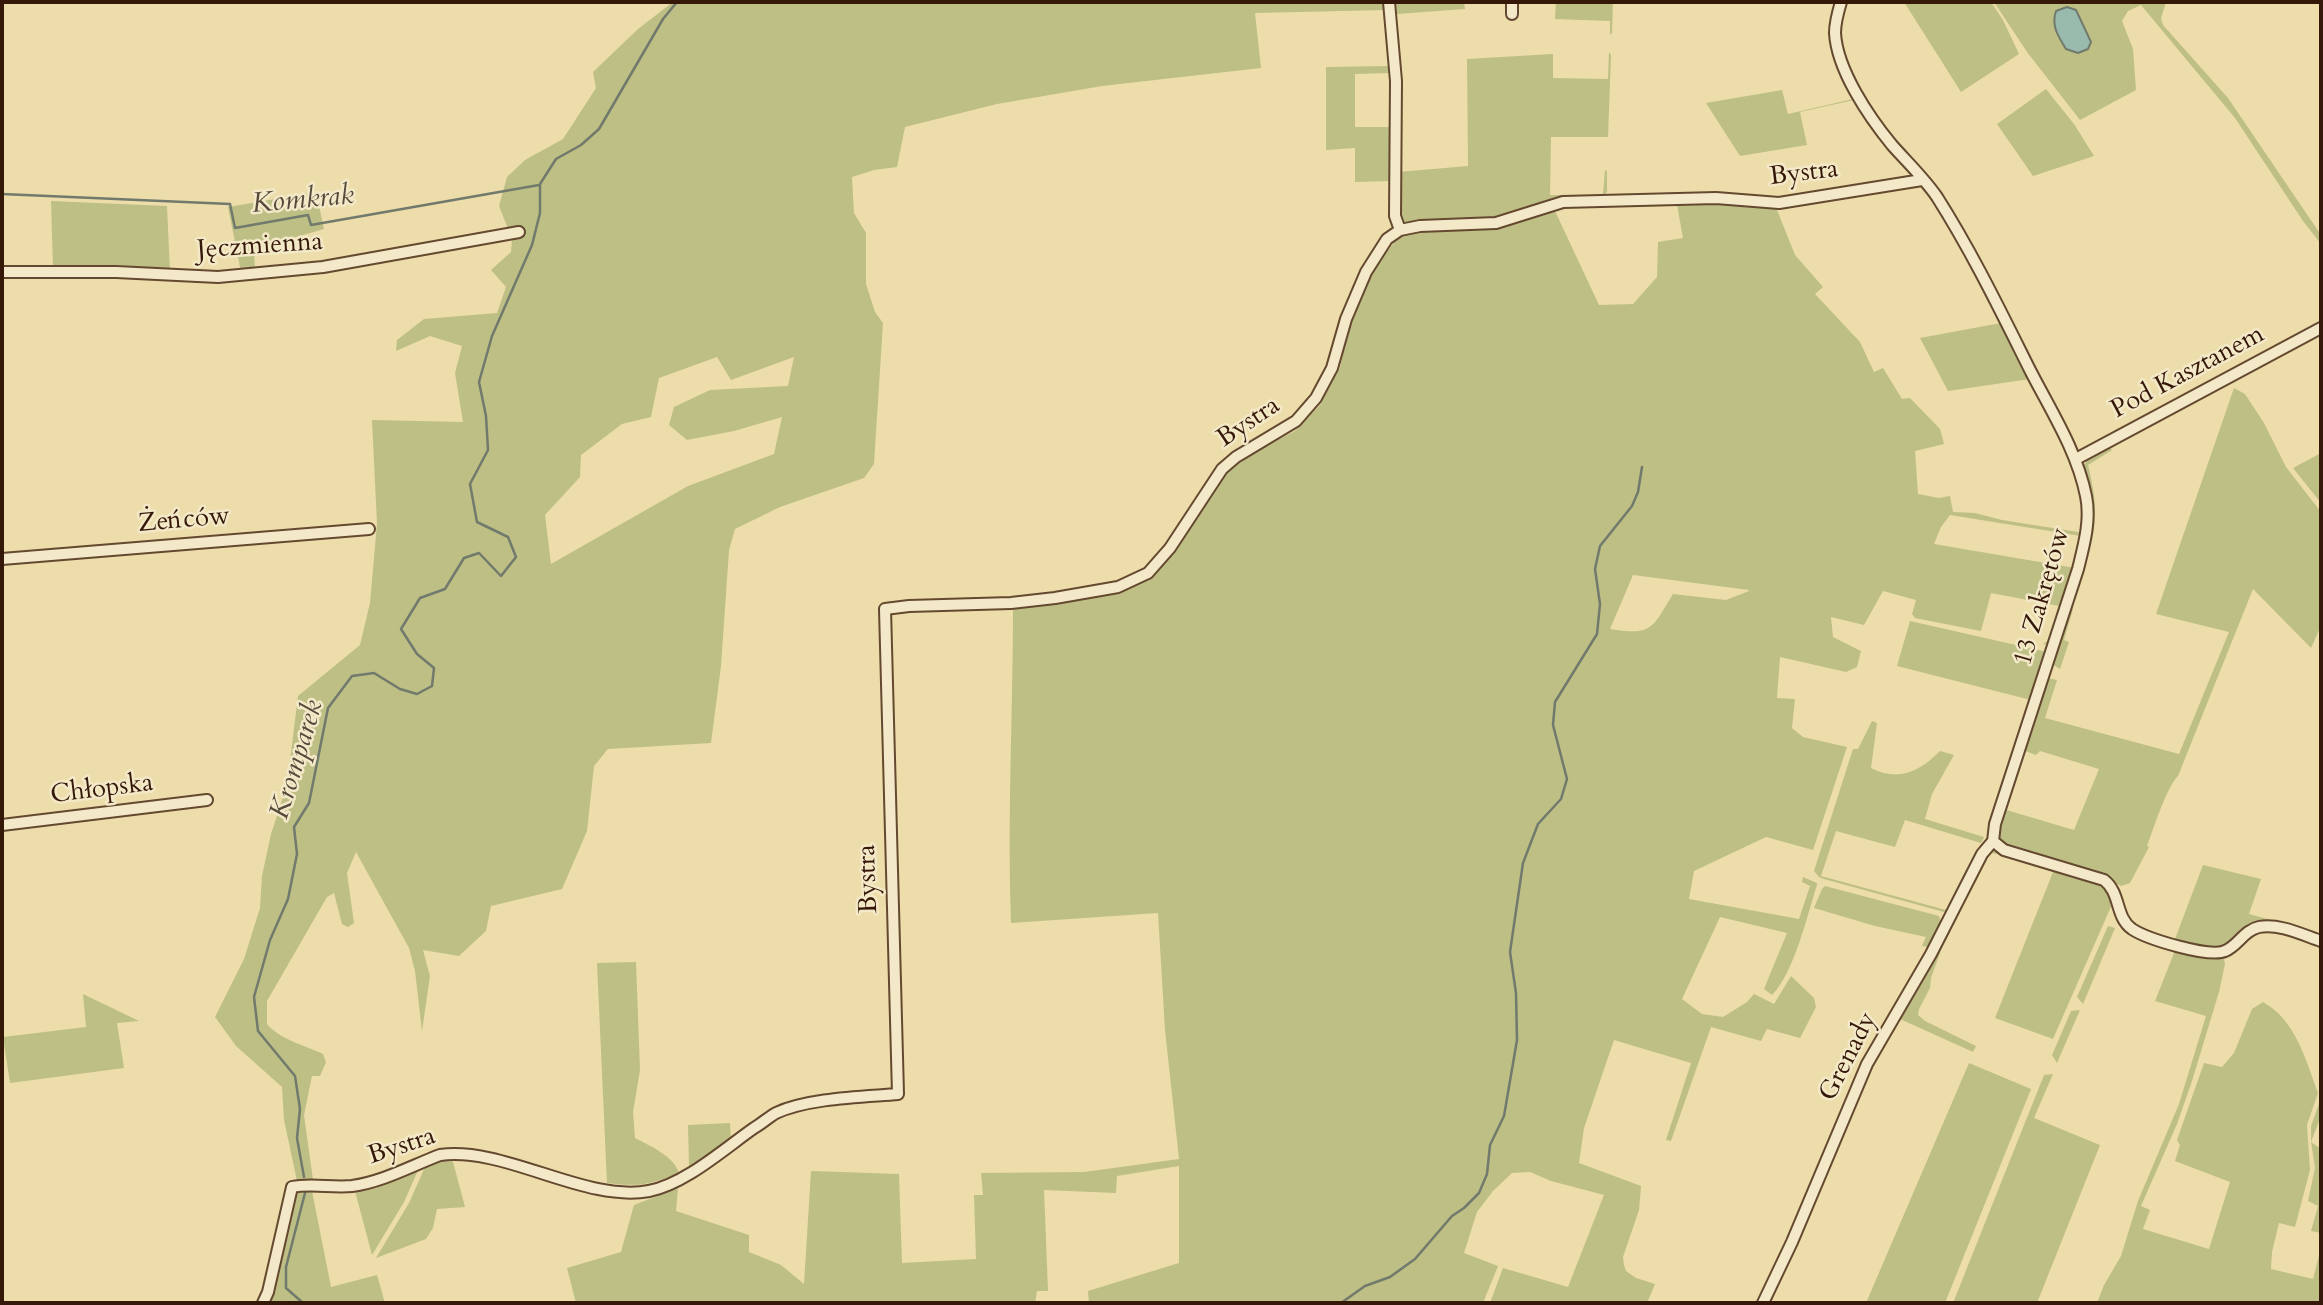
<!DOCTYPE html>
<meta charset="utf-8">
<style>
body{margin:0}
#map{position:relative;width:2323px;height:1305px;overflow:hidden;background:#ecddaa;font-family:Cardo,serif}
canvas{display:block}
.frame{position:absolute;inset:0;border:4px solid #361808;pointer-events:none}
</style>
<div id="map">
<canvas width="2323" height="1305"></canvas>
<div class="frame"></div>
</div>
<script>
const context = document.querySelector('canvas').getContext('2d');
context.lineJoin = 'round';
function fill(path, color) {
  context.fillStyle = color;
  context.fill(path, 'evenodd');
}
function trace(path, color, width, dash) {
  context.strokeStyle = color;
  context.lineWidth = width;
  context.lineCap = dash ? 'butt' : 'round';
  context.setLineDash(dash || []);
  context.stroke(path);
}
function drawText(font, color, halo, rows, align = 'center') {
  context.font = font + ' Cardo,serif';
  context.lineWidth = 5;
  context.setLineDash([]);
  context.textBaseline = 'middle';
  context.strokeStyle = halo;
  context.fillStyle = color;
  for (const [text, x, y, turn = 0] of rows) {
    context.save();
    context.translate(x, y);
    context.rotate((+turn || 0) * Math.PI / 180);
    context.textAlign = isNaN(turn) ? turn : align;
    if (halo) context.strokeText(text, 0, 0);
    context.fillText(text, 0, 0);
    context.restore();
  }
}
fill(new Path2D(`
 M673 2H1387L1386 10 1255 13 1261 68 1102 86 997 104 905 127 897 167 874 170 852 177 854 213 866 233V284L875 312 883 323 874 464 864 478 780 507 735 529 729 550 721 666 711 743 608 749 594 766 587 831 562 889 491 906 486 931 459 956 423 950 430 976 422 1031 415 971 409 948 356 852 347 873 354 923 348 927 342 924 334 893 327 897 267 1001V1024C279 1039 304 1045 323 1054L326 1062 320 1076H312L304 1115 313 1180 297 1181 284 1120 282 1087 236 1046 215 1017 244 959 260 908 262 876 271 834 287 785 298 696 360 645 370 603 377 524 372 420 463 422 455 373 462 346 430 336 396 351 397 340 424 319 497 313 506 287 491 270 511 252 512 239 499 206 507 177 525 160 563 139 596 88 593 72 638 29ZM717 357 731 380 794 357 788 386 710 390 674 407 669 425 687 440 734 431 782 417 774 454 688 486 551 564 545 515 580 477 581 455 622 424 651 417 659 378Z
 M1392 2H1464L1465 9 1397 14 1392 10Z
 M1556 2H1613L1612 33 1610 35V21L1555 19Z
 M1904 2H1991L2003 20 2019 54 1961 92Z
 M1994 2H2166L2161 18 2163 25 2228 98 2321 235V244L2303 221 2235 118 2141 5 2128 11 2122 21 2133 49 2136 90 2080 120 2027 52Z
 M1609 52 1611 55 1608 137H1551L1550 195H1603L1605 170 1607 171V191L1604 198 1508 218 1404 224 1401 222 1398 172 1468 166 1467 59 1553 54V78L1608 79Z
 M1391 66V73L1355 74V127H1391V181L1355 182V148L1326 150V67Z
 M2046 89 2074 124 2094 156 2033 176 1997 124Z
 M1782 90 1788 114 1853 99 1854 100 1800 112 1807 145 1740 156 1706 103Z
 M316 192 324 229 254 249 255 270 241 272 228 207Z
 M51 201 167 206 170 272 115 267 53 268Z
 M1711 201H1731L1734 205 1776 209 1805 203V205L1777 210 1795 255 1823 287 1815 294 1860 342 1874 372 1883 368 1902 399 1910 398 1940 429 1944 444 1915 451 1918 494 1939 498 1950 496 1953 512 1975 513 2002 520 2078 532 2081 536 1950 515 1941 527 1934 544 2075 568 2049 645 2043 644 2051 639 2059 606 1991 593 1981 631 1915 618 1912 614 1916 600 1883 591 1864 625 1831 617 1833 637 1861 651 1857 667 1846 672 1780 657 1777 698 1795 699 1792 728 1803 737 1847 747 1813 850 1766 837 1694 871 1689 899 1799 919 1810 886 1802 882 1803 877 1817 883V885C1807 916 1794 973 1772 995L1764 989 1787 933 1720 917 1682 999 1702 1014 1723 1017 1747 1002 1754 994 1774 1004 1791 976 1814 998 1816 1007 1800 1038 1767 1029 1761 1041 1711 1027 1671 1141 1666 1140 1691 1063 1614 1040 1584 1128 1579 1163 1641 1186 1639 1210 1623 1257 1624 1265 1626 1271 1636 1278 1655 1284 1647 1303H1490L1503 1268 1568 1287 1604 1195 1551 1181 1530 1172 1512 1173 1493 1191 1477 1212 1464 1253 1498 1266 1483 1303H1089L1088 1291 1179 1263V1166L1117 1176 1116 1193 1044 1190 1048 1291H1037L1035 1303H576L567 1268 621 1252 634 1205 678 1188 676 1211 749 1235V1252L781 1265 804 1284 811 1171 899 1174 902 1263 976 1259 974 1195H983L981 1173 1084 1172 1179 1159 1165 1030 1158 913 1011 923C1007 818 1013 713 1013 609L1056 604 1121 592 1152 577 1169 559 1227 472 1255 452 1295 431 1320 405 1340 368 1350 317 1371 273 1401 233 1484 227 1554 209 1599 305 1633 304 1657 277 1658 242 1683 238 1677 205 1634 206 1640 204H1708ZM1633 575 1749 590V591L1726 600 1673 594C1652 628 1653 636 1610 629Z
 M2001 323 2030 379 1948 391 1920 338Z
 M2234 388 2245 394 2264 423 2286 467 2321 512V626L2311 648 2253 589 2178 776C2167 786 2153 830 2147 846L2149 847 2130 883 2121 886 2101 875 2012 849 1999 842 1996 827 2003 809 2074 830 2099 769 2040 751 2036 755 2025 751 2048 678 2057 680 2045 718 2179 754 2229 632 2156 614Z
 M2108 446 2112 450 2088 465C2100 514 2096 531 2082 579L2080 577 2085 558 2083 466 2091 456Z
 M2321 453V503L2293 468Z
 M2073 609 2064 640 2069 642 2060 669 2052 664 2070 610Z
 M1910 621 2047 652 2031 700 1897 666Z
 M1872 721 1877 723 1871 768C1899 782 1919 772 1940 751L1954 755 1932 794 1925 819 1984 837 1981 843 1905 820 1895 847 1836 831 1821 876 1946 910 1955 894 1948 910 1944 912 1824 879 1819 877 1814 871 1853 749H1858Z
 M1994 850 2014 857 1991 853 1986 857 1941 950 1931 978 1930 988 1919 1009 1918 1015 1925 1021 1976 1046 1973 1052 1900 1019 1868 1077 1771 1303H1767L1875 1059 1986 853Z
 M2203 865 2261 879 2249 914 2319 933 2318 936 2275 924 2215 950 2162 938 2160 935 2175 939Z
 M2055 867 2105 885 2113 902 2053 1039 1995 1018Z
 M1825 886 1939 916 1941 923 1930 947 1922 946 1926 937 1875 926 1814 908 1822 889Z
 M2108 926 2115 928 2083 1004 2077 997Z
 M2176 948 2223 956 2225 964 2219 992 2192 1081 2177 1124 2141 1206 2150 1210 2143 1229 2209 1249 2230 1182 2175 1161 2180 1145 2177 1140 2204 1063 2222 1067 2234 1053 2252 1009 2263 1002C2296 1020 2306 1061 2318 1093L2307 1125 2310 1170 2295 1227 2279 1223 2272 1252 2271 1269 2313 1279 2321 1248V1303H2097L2104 1285 2121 1256 2138 1201 2179 1104 2206 1016 2155 1001Z
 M636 962 640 1070 633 1112 635 1138C650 1146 674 1156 679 1173 649 1185 639 1187 607 1183L597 963Z
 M83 994 139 1021 117 1023 124 1068 10 1083 3 1037 86 1027Z
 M2080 1010 2057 1063 2052 1055 2071 1011Z
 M1969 1063 2031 1089 1945 1303H1866Z
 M2053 1074 2034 1118 2100 1145 2037 1303H1953L2044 1075Z
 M2321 1098V1116L2311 1142 2321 1149V1233L2311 1231 2318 1206 2308 1201 2315 1168 2311 1142V1126Z
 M730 1123 731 1139 689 1166 688 1125Z
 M444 1160 453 1162 465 1207 437 1209 433 1228 426 1239 376 1258 409 1203 425 1167Z
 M419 1168 404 1202 372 1255 355 1191Z
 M312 1191 331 1287 377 1275 385 1303H270L268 1301 276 1282 295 1193Z`), '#bebf84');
const water = new Path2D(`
 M2067 7 2076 10 2091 42 2088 49 2078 53 2066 49C2058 36 2051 26 2056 11Z`);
fill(water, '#99bbae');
trace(water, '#717a6c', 2);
trace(new Path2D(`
 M2 194 230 204 235 228 308 215 311 225 539 185
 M304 1177 297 1138 300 1109 295 1076 258 1031 254 997 270 940 288 899 297 854 294 827 309 803 328 708 352 676 374 673 400 689 417 694 432 686 434 668 417 654 401 629 420 598 445 589 464 558 479 553 501 576 516 557 508 537 477 522 470 484 488 450 486 416 479 382 492 336 532 245 540 213V184L556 159 581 145 599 129 663 19 677 2
 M303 1303 286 1288V1267L305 1193
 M1341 1303 1365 1286 1390 1277 1415 1259 1452 1216 1464 1208 1479 1193 1487 1174 1490 1145 1504 1116 1517 1040 1516 993 1510 952 1523 863 1538 824 1561 799 1567 779 1553 725 1555 702 1597 634 1600 604 1595 569 1600 546 1632 506 1638 492 1642 467`), '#717a6c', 2.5);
const street = new Path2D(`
 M1389 2 1396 81 1395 216 1400 230
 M1512 2V14
 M1841 2C1838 12 1835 22 1835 33 1837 70 1869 117 1892 145 1907 162 1924 178 1937 197 1972 252 2001 312 2030 370 2051 411 2077 451 2086 496 2091 520 2084 545 2078 569L1995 824 1993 841 2004 850 2104 880C2121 893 2115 917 2132 929 2147 939 2209 958 2225 951 2238 946 2244 930 2259 927 2279 923 2303 935 2321 941
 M2 272H116L218 277 323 267 519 232
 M2076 459 2321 328
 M2 559 369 529
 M2 825 207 800
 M263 1303 268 1292 292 1187C311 1183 332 1188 352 1186 382 1182 411 1166 440 1155 505 1146 585 1203 649 1191 685 1184 724 1149 754 1128 761 1124 769 1117 776 1113 808 1098 862 1097 898 1094L885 609 909 606 1011 603 1055 598 1118 587 1148 573 1170 548 1222 469 1236 457 1296 421 1316 398 1332 368 1346 319 1366 272 1387 239 1400 230 1420 226 1496 223 1563 202 1716 198 1779 203 1922 180
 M1763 1303 1792 1242 1867 1064 1931 954 1982 854 1993 841`);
trace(street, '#644930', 14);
trace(street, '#f3e9c8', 10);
drawText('26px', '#361808', '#f3e9c8', [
 ["Bystra",1804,174,-7],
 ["Jęczmienna",260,247,-4],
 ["Pod Kasztanem",2188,373,-28],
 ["Bystra",1249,423,-34],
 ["Żeńców",184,521,-5],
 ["13 Zakrętów",2043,597,-74],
 ["Chłopska",102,790,-7],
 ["Bystra",869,879,-92],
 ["Grenady",1849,1057,-63],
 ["Bystra",402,1147,-18]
]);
drawText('italic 28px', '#54493a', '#f3e9c8', [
 ["Komkrak",303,201,-5],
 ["Kromparek",298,760,-73]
]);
</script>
